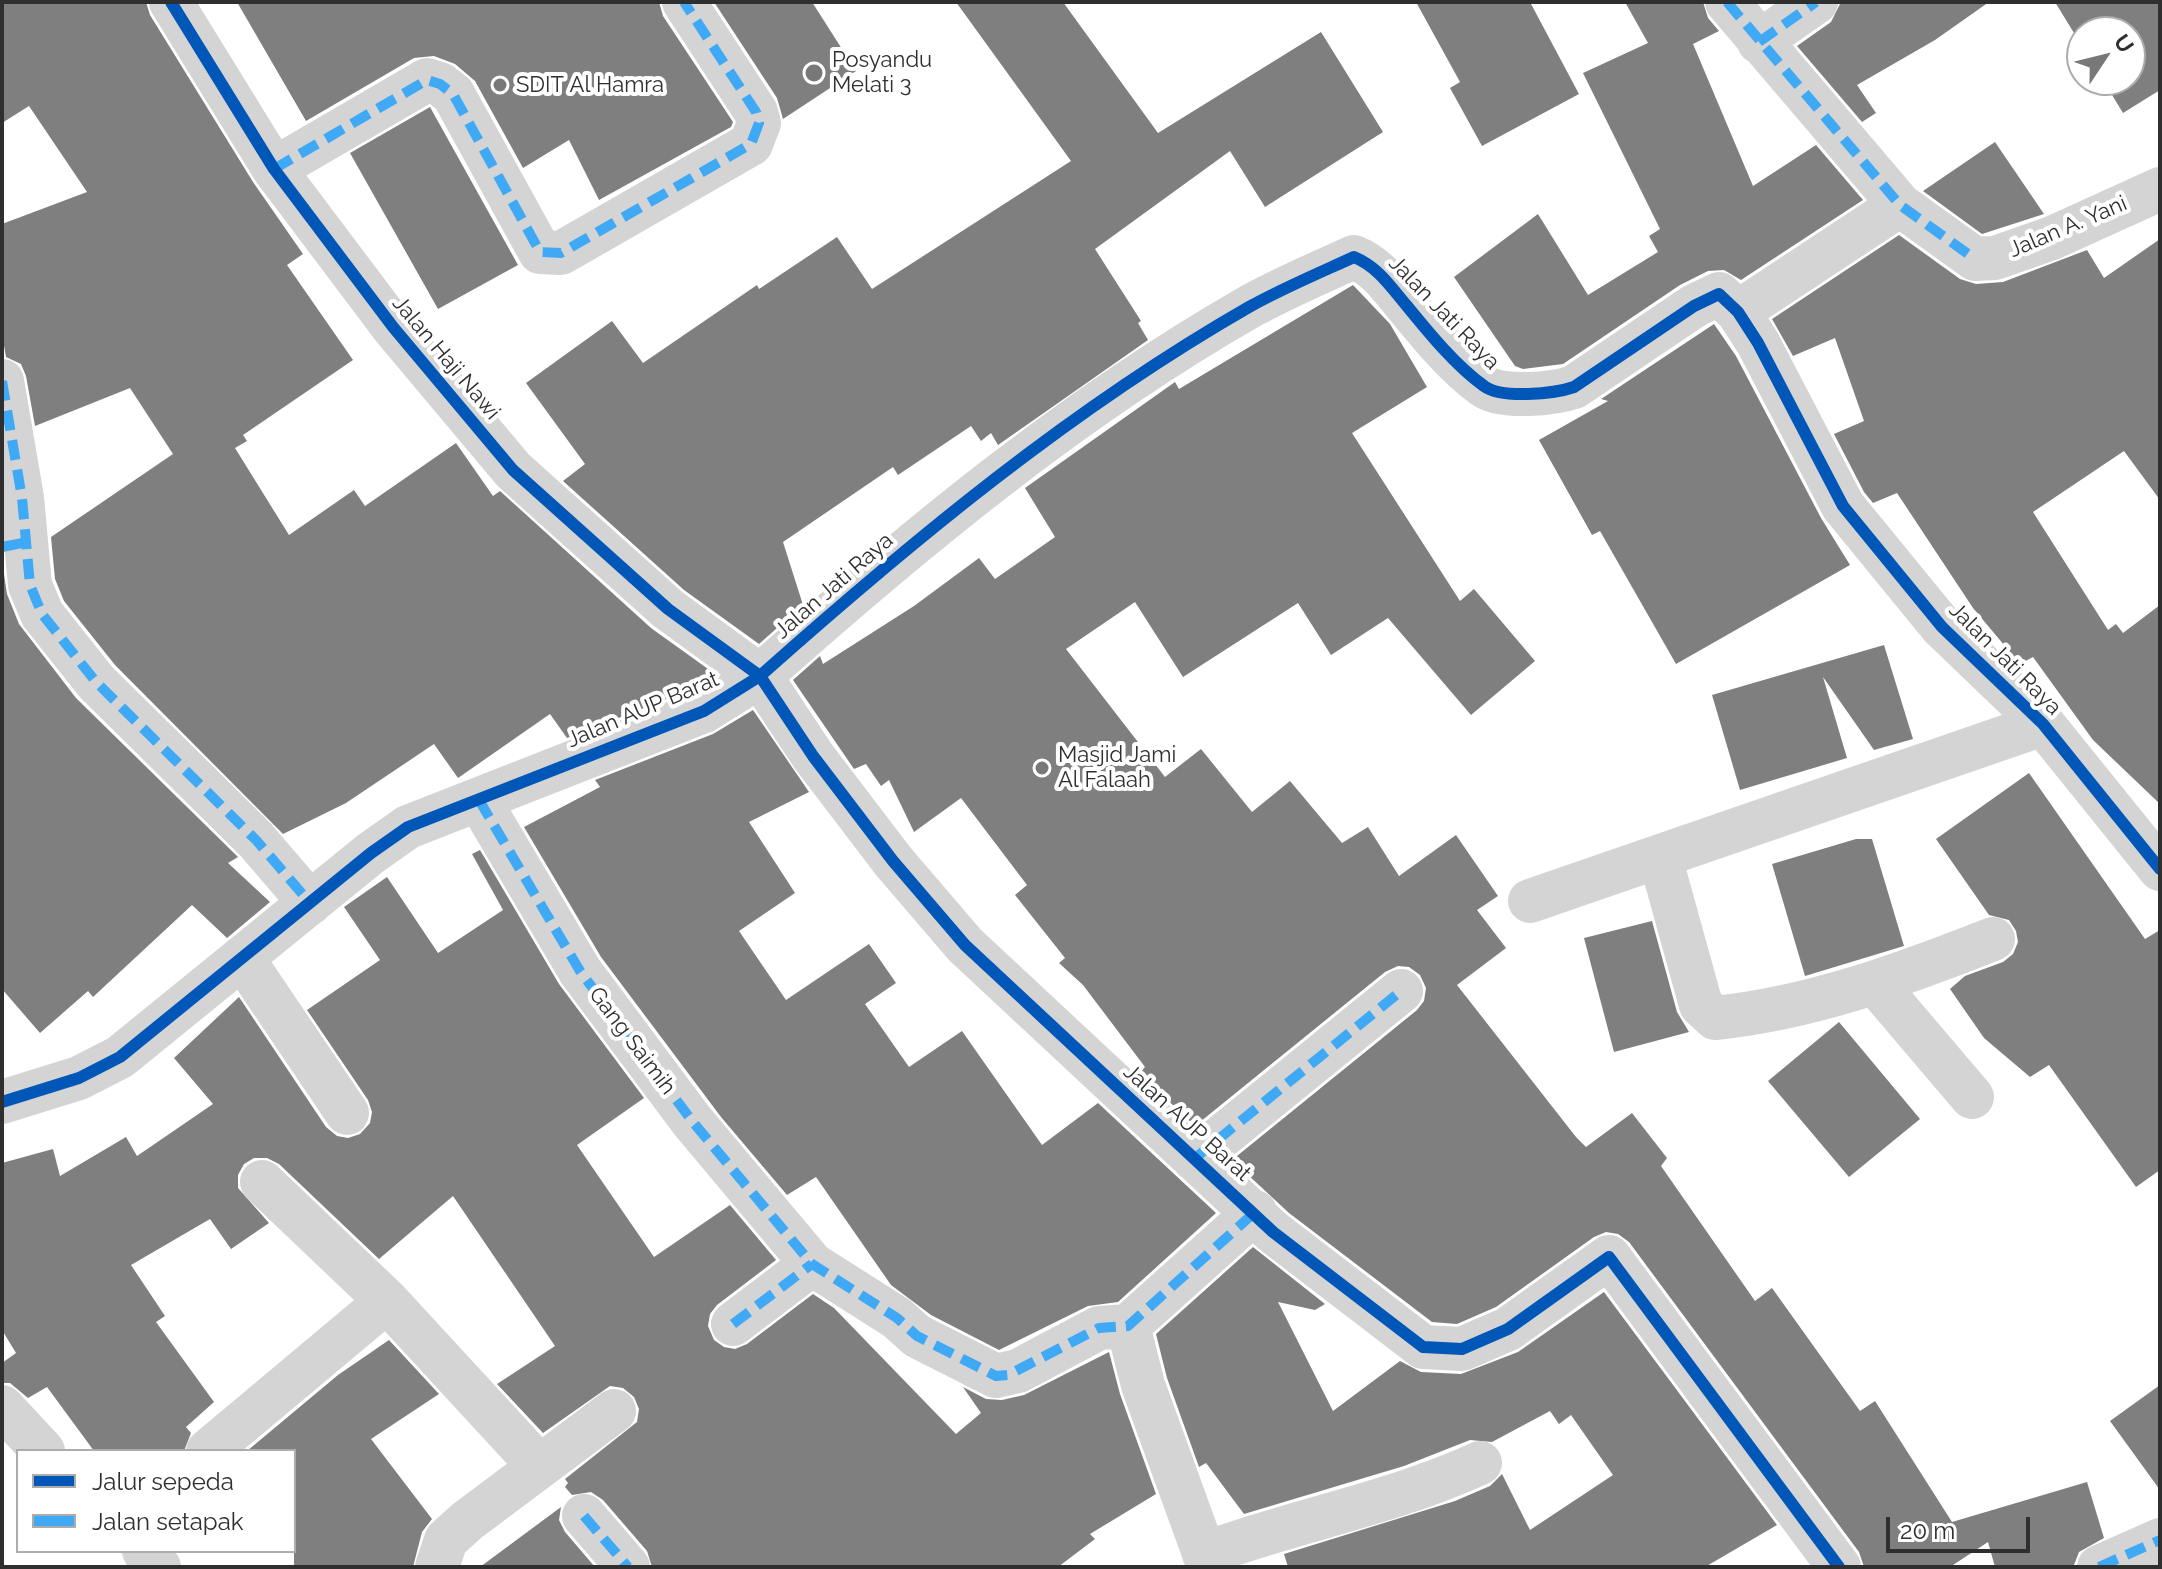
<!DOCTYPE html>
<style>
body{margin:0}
#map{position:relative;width:2162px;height:1569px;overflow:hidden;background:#fff;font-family:Raleway,sans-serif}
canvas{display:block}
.frame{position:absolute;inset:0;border:4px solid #2f2f2f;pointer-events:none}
.legend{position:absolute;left:16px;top:1449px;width:280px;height:104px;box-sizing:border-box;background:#fff;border:2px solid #acacac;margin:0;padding:10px 14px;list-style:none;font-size:24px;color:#2f2f2f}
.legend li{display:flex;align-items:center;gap:16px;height:40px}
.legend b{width:40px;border:2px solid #acacac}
.north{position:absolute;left:2066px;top:16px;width:80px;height:80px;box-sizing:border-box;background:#fff;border:2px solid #acacac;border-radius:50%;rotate:55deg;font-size:22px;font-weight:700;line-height:32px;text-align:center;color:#2f2f2f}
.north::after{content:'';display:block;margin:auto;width:28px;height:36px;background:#787878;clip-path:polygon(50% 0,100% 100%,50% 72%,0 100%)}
.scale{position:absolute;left:1886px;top:1517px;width:144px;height:36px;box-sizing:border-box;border:4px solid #2f2f2f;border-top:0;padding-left:10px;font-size:24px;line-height:28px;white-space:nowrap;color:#2f2f2f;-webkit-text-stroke:6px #fff;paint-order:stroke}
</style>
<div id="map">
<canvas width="2162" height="1569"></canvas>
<div class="frame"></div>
<ul class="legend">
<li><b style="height:10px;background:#0057b8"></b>Jalur sepeda</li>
<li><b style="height:10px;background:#3fa9f5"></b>Jalan setapak</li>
</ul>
<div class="north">U</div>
<div class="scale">20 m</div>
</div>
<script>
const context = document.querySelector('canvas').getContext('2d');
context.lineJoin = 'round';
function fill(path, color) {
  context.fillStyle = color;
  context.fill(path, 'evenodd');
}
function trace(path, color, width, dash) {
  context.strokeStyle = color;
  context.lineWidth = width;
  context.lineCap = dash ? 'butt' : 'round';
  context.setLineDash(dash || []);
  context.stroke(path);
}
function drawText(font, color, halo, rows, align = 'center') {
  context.font = font + ' Raleway,sans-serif';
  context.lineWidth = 8;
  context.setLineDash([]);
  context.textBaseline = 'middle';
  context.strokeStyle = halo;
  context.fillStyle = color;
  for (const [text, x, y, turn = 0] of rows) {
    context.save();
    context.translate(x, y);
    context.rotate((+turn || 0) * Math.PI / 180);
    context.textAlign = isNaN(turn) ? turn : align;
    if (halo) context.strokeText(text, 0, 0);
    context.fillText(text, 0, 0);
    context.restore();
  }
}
fill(new Path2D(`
 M2 2H146L150 15 253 182 303 254 287 265 353 360 243 435 247 441 235 448 289 535 354 490 365 506 456 443 493 496 500 491 651 628 715 674 693 689 567 738 550 714 458 778 434 744 346 803 283 834 115 665 64 601 55 579 51 537 173 454 130 388 35 426 26 376 21 364 6 357 2 334V224L87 192 29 106 2 123Z
 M237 2H659L663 16 733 122 731 127 599 200 569 140 523 168 475 81 455 64 434 56 414 58 306 121Z
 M714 2H812L856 71 783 119 777 98Z
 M956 2H1063L1158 133 1321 32 1383 132 1265 207 1230 151 1095 249 1141 321 1138 323 1148 340 998 445 991 433 981 441 971 426 898 475 893 467 783 542 803 605 759 644 684 590 563 481 585 464 526 383 612 321 643 363 757 285 759 289 837 237 872 289 1071 161Z
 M1416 2H1530L1579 94 1482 146 1450 88 1460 82Z
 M1625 2H1703L1708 18 1719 31 1693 44 1753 186 1816 145 1863 200 1741 280 1724 270 1708 271 1680 285 1563 364 1523 369 1515 366 1454 277 1538 214 1588 295 1658 252 1649 236 1660 229 1583 73 1648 43Z
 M1841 2H1989L1935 40 1857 85 1876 113 1862 122 1797 46 1831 22Z
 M2055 2H2160V90L2123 113 2103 80H2130V32H2082V46Z
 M430 107 518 265 438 309 350 153Z
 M1995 142 2044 214 1982 234 1923 191Z
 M1899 235 1960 279 1976 284 2003 282 2087 250 2104 278 2160 239V500L2124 451 2033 512 2108 630 2116 624 2123 633 2160 605V804L2093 740 2033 657 2020 664 1973 608 1897 493 1873 503 1864 492 1834 434 1864 421 1835 338 1793 356 1772 319Z
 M1353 285 1390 324 1427 387 1352 433 1460 601 1474 589 1535 661 1471 715 1388 618 1331 655 1298 603 1183 677 1135 602 1066 649 1165 777 1201 749 1252 812 1290 781 1342 843 1368 827 1399 876 1456 835 1498 896 1477 910 1506 948 1457 985 1576 1137 1586 1147 1632 1113 1667 1158 1661 1166 1755 1301 1772 1288 1860 1411 1875 1401 1952 1522 2087 1482 2104 1538 2079 1552 2074 1565 1995 1567 1988 1542 1950 1567H1864L1859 1552 1629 1242 1618 1234 1606 1232 1594 1237 1496 1307 1457 1324 1432 1322 1289 1213 1232 1160 1417 1010 1424 1001 1426 988 1420 975 1409 967 1398 966 1385 972 1195 1126 1139 1073 1145 1067 1083 985 1059 963 1065 958 1015 895 1027 885 961 798 914 832 889 780 881 786 866 764 854 769 793 680 820 656 823 664 914 606 979 558 995 579 1055 537 1025 488 1175 382 1179 389Z
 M1714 324 1736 356 1821 518 1850 565 1676 664 1600 531 1592 535 1539 440 1608 401 1601 399Z
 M4 574 7 594 19 624 76 698 238 857 228 863 270 902 227 938 192 905 93 997 88 991 40 1033 2 989Z
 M1884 645 1913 739 1874 750 1823 677 1847 758 1740 790 1712 695Z
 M753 710 809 792 749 822 795 893 739 931 786 1000 869 944 896 983 865 1004 909 1067 962 1031 1042 1145 1098 1103 1216 1213 1118 1302 1088 1306 999 1350 931 1315 891 1285 816 1177 787 1195 721 1117 601 957 524 827 600 787 595 780 713 734Z
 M2029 773 2145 939 2160 930V1170L2136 1187 2049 1065 2030 1077 1984 1038 1950 989 1965 976 2003 962 2013 954 2018 942 2016 931 2009 920 1989 915 1936 839Z
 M1856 839H1872L1904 946 1805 976 1772 864Z
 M480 850 559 984 644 1098 577 1145 654 1257 730 1205 776 1260 717 1305 710 1314 708 1326 714 1340 724 1347 735 1349 747 1344 813 1294 834 1308 956 1434 981 1413 963 1387 986 1399 1002 1400 1024 1395 1109 1352 1120 1394 1156 1494 1090 1534 1095 1539 1058 1567H652L647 1551 603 1500 591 1492 572 1495 565 1487 568 1483 565 1479 637 1422 639 1409 634 1397 623 1388 610 1386 543 1433 497 1384 555 1346 453 1196 379 1259 279 1164 267 1158H254L244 1164 238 1175V1188L269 1223 231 1249 210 1219 131 1265 165 1316 156 1322 214 1402 186 1427 191 1433 184 1451H94L47 1387 28 1398 10 1383H2V1363L16 1353 2 1330V1163L53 1149 60 1176 126 1137 137 1156 213 1104 174 1058 239 997 326 1127 337 1136 348 1138 360 1134 370 1123 372 1112 368 1100 307 1010 380 960 344 907 387 877 438 953 503 910 472 854Z
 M1652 921 1677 1012 1689 1032 1614 1052 1584 938Z
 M1839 1022 1920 1119 1849 1177 1768 1081Z
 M1253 1247 1325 1304 1315 1310 1278 1302 1333 1411 1400 1361 1421 1372 1461 1374 1518 1352 1604 1292 1777 1525 1705 1567H1288L1284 1554 1455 1501 1490 1486 1502 1474 1530 1530 1613 1475 1571 1415 1559 1424 1550 1411 1492 1442 1470 1440 1404 1466 1244 1514 1206 1463 1199 1467 1167 1378 1156 1334Z
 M389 1340 439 1394 371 1439 432 1519 422 1532 413 1567H294V1451H247L338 1375Z
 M2160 1385V1490L2110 1421Z
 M561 1507 559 1520 565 1532 595 1567H480Z`), '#7f7f7f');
trace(new Path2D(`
 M171 2 274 169 393 327 513 470 668 609 760 676 813 756 893 861 965 945 1273 1232 1423 1347 1462 1349 1508 1329 1609 1257 1839 1567
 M1727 2 1900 205 1975 259 1995 258 2052 238 2160 189
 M1759 42 1816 2
 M274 169 427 80 440 84 453 94 540 252 561 253 751 144 759 123 756 112 684 2
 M1738 312 1900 205
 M2 381 22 498 30 585 42 614 96 682 256 840 310 903
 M479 800 580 971 692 1121 812 1264 897 1318 917 1336 996 1376 1018 1371 1099 1328 1128 1326
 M1660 857 1701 1005 1715 1018C1812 1008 1904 974 1993 939
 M1530 901 2043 724
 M243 959 347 1113
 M1875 983 1972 1097
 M2 1102 79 1078 120 1057 371 853 408 827 704 711 760 676C913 540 1071 409 1249 307 1283 288 1319 273 1354 257 1378 267 1390 286 1407 306 1429 333 1456 366 1484 386 1501 399 1554 394 1574 387L1694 306 1719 294 1738 312 1758 343 1843 506 1942 627 2043 724 2160 869
 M1194 1159 1401 991
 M262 1182 387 1301 539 1466
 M733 1324 812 1264
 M1128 1326 1143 1385 1209 1567
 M1128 1326 1255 1212
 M2 1407 43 1451
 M208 1451 387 1301
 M584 1516 628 1567
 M144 1551 159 1567
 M1204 1554C1296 1520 1391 1504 1480 1463
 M437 1567 446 1540 467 1521 614 1411
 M2099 1567 2160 1540`), '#d4d4d4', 44);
trace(new Path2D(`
 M1727 2 1900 205 1975 259
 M1759 42 1816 2
 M274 169 427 80 440 84 453 94 540 252 561 253 751 144 759 123 756 112 684 2
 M2 381 22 498 30 585 42 614 96 682 256 840 310 903
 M2 547 27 542
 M479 800 580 971 692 1121 812 1264 897 1318 917 1336 996 1376 1008 1375 1099 1328 1128 1326 1255 1212
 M1194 1159 1401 991
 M733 1324 812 1264
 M584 1516 628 1567
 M2099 1567 2160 1540`), '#3fa9f5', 10, [20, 10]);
trace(new Path2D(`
 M171 2 274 169 393 327 513 470 668 609 760 676 813 756 893 861 965 945 1273 1232 1423 1347 1462 1349 1508 1329 1609 1257 1839 1567
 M2 1102 79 1078 120 1057 371 853 408 827 704 711 760 676C913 540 1071 409 1249 307 1283 288 1319 273 1354 257 1378 267 1390 286 1407 306 1429 333 1456 366 1484 386 1501 399 1554 394 1574 387L1694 306 1719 294 1738 312 1758 343 1843 506 1942 627 2043 724 2160 869`), '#0057b8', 12);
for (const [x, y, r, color] of [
 [814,73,10,"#787878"],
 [500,85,8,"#787878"],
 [1042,768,8,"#787878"]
]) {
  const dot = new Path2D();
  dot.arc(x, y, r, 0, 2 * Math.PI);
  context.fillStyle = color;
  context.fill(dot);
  trace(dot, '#fff', 3);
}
drawText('22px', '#2f2f2f', '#fff', [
 ["Posyandu",832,60],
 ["Melati 3",832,85],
 ["SDIT Al Hamra",516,85],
 ["Masjid Jami",1058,755],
 ["Al Falaah",1058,780]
], 'left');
drawText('22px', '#2f2f2f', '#fff', [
 ["Jalan A. Yani",2068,227,-23],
 ["Jalan Jati Raya",1444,313,46],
 ["Jalan Haji Nawi",446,358,50],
 ["Jalan Jati Raya",834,586,-41],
 ["Jalan Jati Raya",2005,659,45],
 ["Jalan AUP Barat",643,710,-23],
 ["Gang Saimih",632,1041,53],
 ["Jalan AUP Barat",1187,1123,42]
]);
</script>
